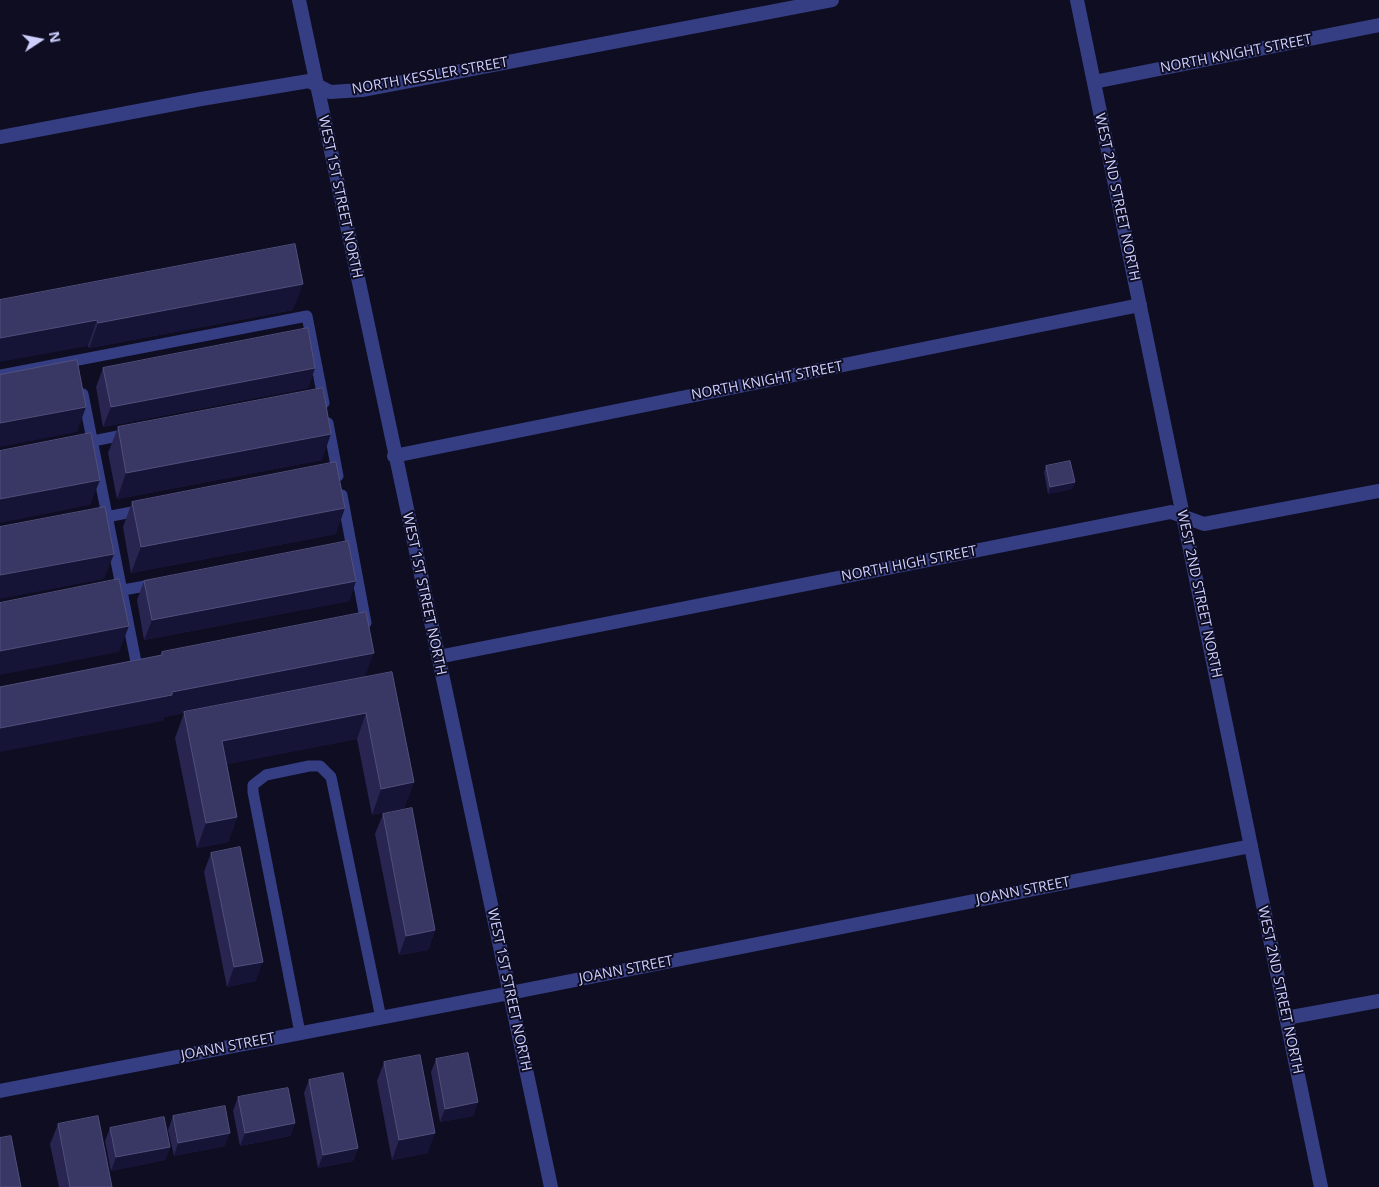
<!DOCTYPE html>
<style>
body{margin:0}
#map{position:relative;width:1379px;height:1187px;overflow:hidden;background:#0e0d22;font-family:"Open Sans",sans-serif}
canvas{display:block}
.north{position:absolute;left:15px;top:15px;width:50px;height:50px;-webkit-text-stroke:4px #0e0d22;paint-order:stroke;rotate:79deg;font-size:14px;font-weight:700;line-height:20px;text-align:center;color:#cecfff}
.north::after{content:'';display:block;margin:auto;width:18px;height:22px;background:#cecfff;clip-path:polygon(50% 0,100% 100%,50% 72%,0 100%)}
</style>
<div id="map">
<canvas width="1379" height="1187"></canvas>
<div class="north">N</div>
</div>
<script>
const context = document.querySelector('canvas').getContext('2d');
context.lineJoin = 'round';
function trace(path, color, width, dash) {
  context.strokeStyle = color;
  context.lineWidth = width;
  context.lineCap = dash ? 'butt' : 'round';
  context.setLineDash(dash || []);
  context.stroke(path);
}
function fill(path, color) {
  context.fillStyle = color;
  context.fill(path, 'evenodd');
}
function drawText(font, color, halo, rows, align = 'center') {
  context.font = font + ' "Open Sans",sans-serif';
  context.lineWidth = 4;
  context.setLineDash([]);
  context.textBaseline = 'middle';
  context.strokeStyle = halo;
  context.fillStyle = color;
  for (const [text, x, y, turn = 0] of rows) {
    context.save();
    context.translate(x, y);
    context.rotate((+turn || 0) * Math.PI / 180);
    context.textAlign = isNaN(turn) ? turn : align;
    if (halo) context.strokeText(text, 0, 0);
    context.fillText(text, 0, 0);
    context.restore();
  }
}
trace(new Path2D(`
 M0 375 307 316 324 403
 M83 394 137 667
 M328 423 338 476
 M78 444 128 434
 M342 495 366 623H363
 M91 520 142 510
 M107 593 156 584
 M300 1033 253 792V785L266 775 309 766H320L331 777 381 1018`), '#363e83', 11);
trace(new Path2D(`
 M299 0C381 396 468 791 551 1187
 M1094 82 1379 25
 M0 137 201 99 309 81 330 92 362 90 832 0
 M394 456 1140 305
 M438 657 1171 512 1204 524 1379 491
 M1286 1018 1379 1001
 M0 1091 510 993 1251 846`), '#363e83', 14);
trace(new Path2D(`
 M1077 0 1321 1187`), '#363e83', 14);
fill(new Path2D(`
 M0 300 293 310 89 348 88 346Z
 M103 368H315L308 388 103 427 96 387Z
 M118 427 322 460 117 499 108 453Z
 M1046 466 1075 482 1072 489 1048 494 1044 472Z
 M132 502 336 534 131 573 123 527Z
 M144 581H356L349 601 144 640 137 600Z
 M162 652 365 677 414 782 404 808 372 815 357 739 227 764 237 817 228 842 197 848 175 738 184 713 164 717 163 721 160 656Z
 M383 814 435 930 428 950 399 955 375 834Z
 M211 853 256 981 227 987 204 872Z
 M436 1059 478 1102 473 1116 440 1122 431 1072Z
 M384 1062 428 1153 392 1160 377 1081Z
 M309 1080 358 1148 353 1161 318 1168 304 1093Z
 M238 1097 295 1123 290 1136 240 1146 233 1111Z
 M173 1116 225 1146 174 1156 168 1130Z
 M58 1124 112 1187H59L50 1144Z
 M110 1128 170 1147 165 1160 111 1171 105 1141Z`), '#282551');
fill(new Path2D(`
 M303 284 293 310 89 348 98 323Z
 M97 320 88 346 0 362V338Z
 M315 368 308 388 103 427 111 407Z
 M86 407 77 432 0 447V423Z
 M331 434 322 460 117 499 126 473Z
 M100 480 90 505 0 523V499Z
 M1075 482 1072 489 1048 494 1050 487Z
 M345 508 336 534 131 573 141 547Z
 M114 554 104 579 0 599V575Z
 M356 581 349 601 144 640 152 620Z
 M129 626 119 652 0 675V651Z
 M374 653 364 679 164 717 163 721 0 752V728L172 692Z
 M366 713 357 739 213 767 222 741Z
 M414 782 404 808 372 815 381 789Z
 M237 817 228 842 197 848 206 823Z
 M435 930 428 950 399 955 406 936Z
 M263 962 256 981 227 987 234 967Z
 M478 1102 473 1116 440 1122 445 1109Z
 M295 1123 290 1136 240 1146 245 1133Z
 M230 1133 225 1146 174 1156 178 1143Z
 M435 1133 428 1153 392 1160 399 1140Z
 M170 1147 165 1160 111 1171 116 1157Z
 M358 1148 353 1161 318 1168 323 1155Z`), '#161436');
const building = new Path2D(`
 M295 244 303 284 98 323 97 320 0 338V300Z
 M308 328 315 368 111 407 103 368Z
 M77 360 86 407 0 423V375Z
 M323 388 331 434 126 473 118 427Z
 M91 433 100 480 0 499V451Z
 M1070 461 1075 482 1050 487 1046 466Z
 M336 462 345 508 141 547 132 502Z
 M105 507 114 554 0 575V527Z
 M348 541 356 581 152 620 144 581Z
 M119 579 129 626 0 651V603Z
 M366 612 374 653 172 692V695L0 728V687L162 655V652Z
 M392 672 414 782 381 789 366 713 222 741 237 817 206 823 184 712Z
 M412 808 435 930 406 936 383 814Z
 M240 847 263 962 234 967 211 853Z
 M468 1053 478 1102 445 1109 436 1059Z
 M420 1055 435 1133 399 1140 384 1062Z
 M343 1073 358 1148 323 1155 309 1080Z
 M288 1088 295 1123 245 1133 238 1097Z
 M225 1106 230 1133 178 1143 173 1116Z
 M98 1116 112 1187H70L58 1124Z
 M164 1117 170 1147 116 1157 110 1128Z
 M11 1136 21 1187H0V1138Z`);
fill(building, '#393764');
trace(building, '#514f7c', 1);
drawText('14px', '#cecfff', '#0e0d22', [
 ["NORTH KNIGHT STREET",1236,54,-11],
 ["NORTH KESSLER STREET",430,76,-10],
 ["WEST 1ST STREET NORTH",340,197,78],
 ["WEST 2ND STREET NORTH",1117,197,78],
 ["NORTH KNIGHT STREET",767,381,-11],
 ["NORTH HIGH STREET",909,564,-11],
 ["WEST 1ST STREET NORTH",424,594,78],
 ["WEST 2ND STREET NORTH",1199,594,78],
 ["JOANN STREET",1023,891,-11],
 ["JOANN STREET",626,970,-11],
 ["WEST 1ST STREET NORTH",509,990,78],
 ["WEST 2ND STREET NORTH",1280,990,78],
 ["JOANN STREET",228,1047,-11]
]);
</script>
